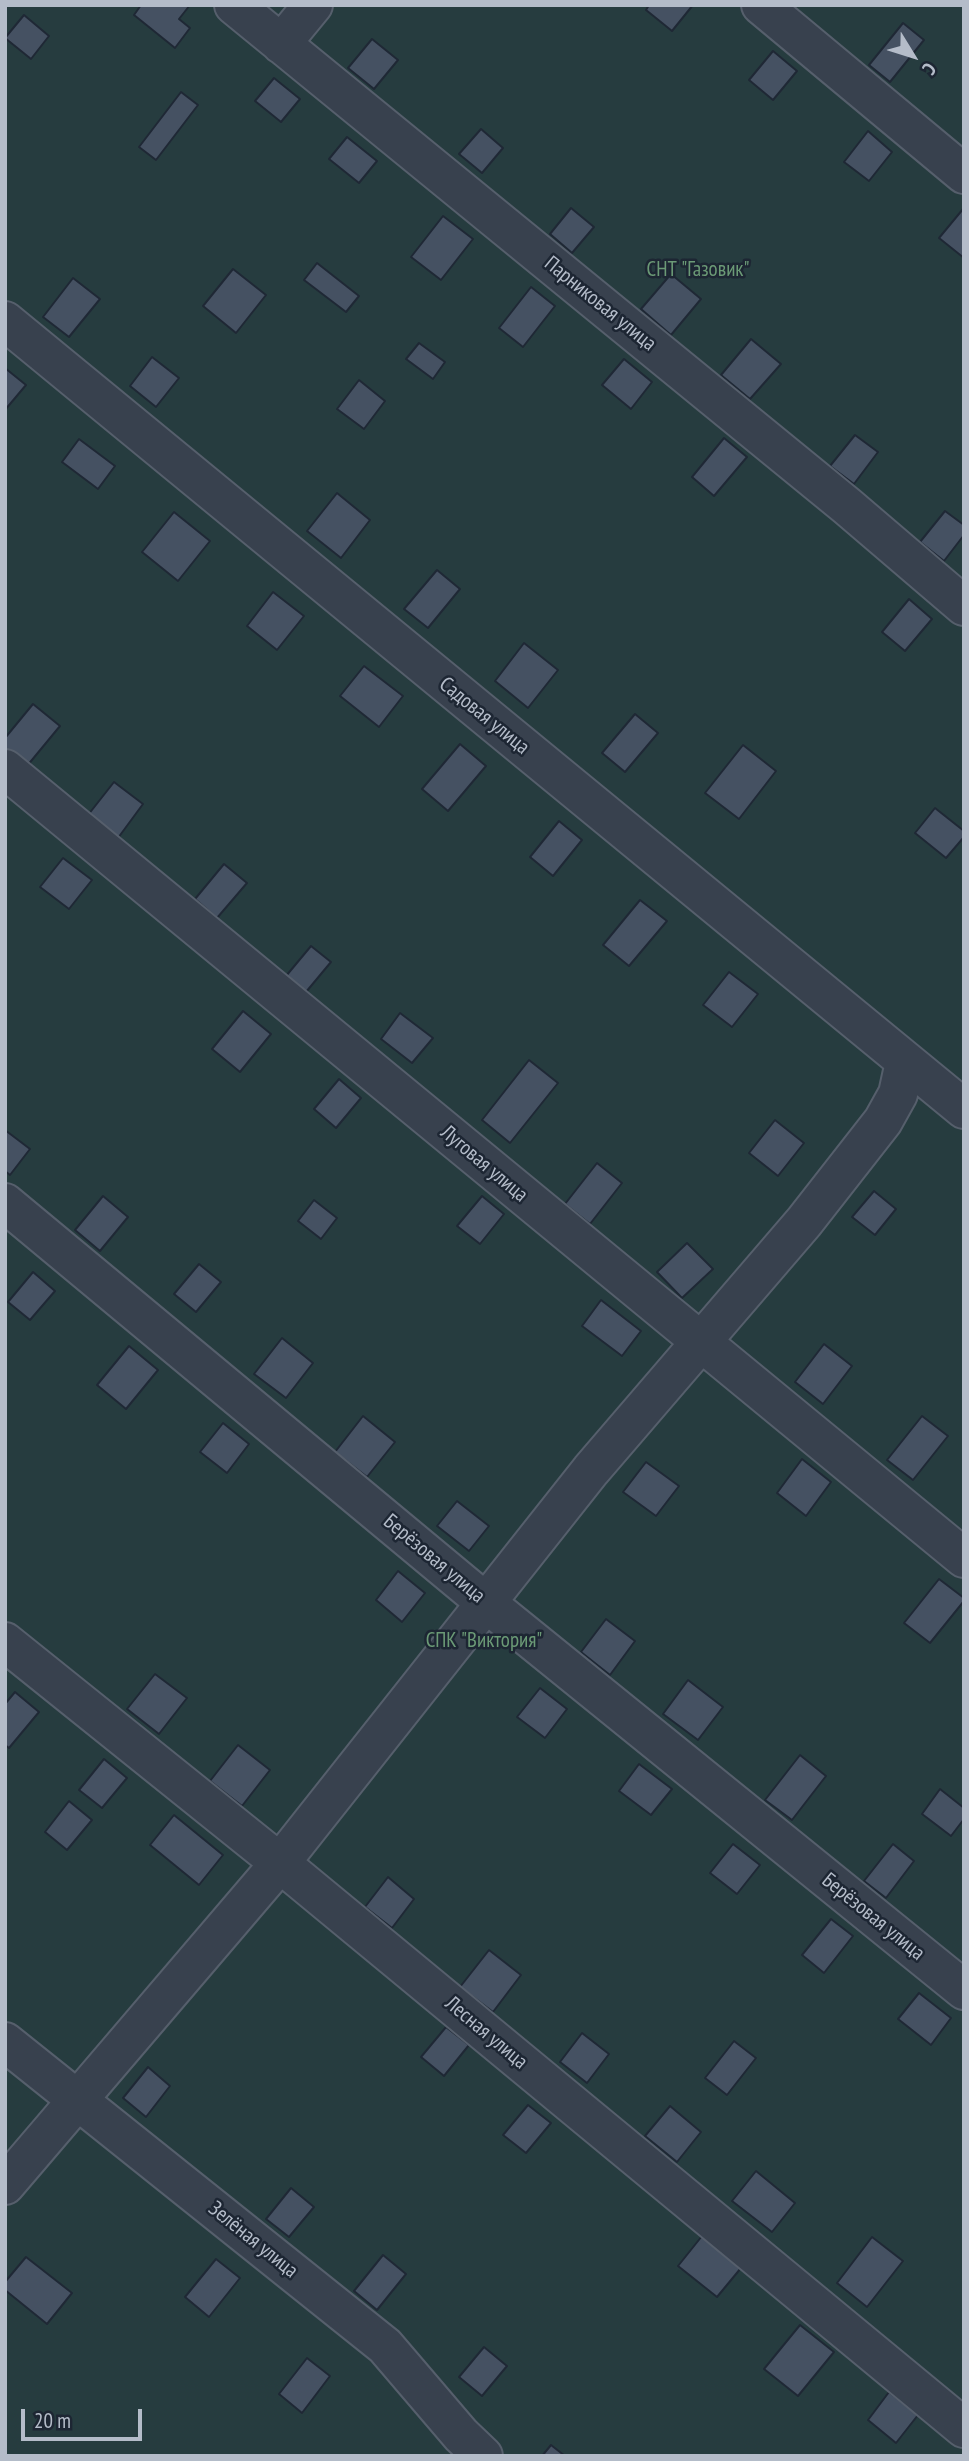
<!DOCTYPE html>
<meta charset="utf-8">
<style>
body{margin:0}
#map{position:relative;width:969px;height:2461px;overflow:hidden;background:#242f3e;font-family:"PT Sans Narrow",sans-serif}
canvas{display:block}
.frame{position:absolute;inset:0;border:7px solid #b4bcc9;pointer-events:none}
.north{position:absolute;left:878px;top:21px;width:70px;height:70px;-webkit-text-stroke:5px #1d2633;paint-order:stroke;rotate:128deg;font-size:19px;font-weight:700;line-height:28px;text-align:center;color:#b4bcc9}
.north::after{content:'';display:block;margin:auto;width:24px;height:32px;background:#b4bcc9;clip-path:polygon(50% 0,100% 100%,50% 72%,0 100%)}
.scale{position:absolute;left:21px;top:2409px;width:121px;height:32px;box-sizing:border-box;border:4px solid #b4bcc9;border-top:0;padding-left:9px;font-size:21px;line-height:24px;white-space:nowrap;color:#b4bcc9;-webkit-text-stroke:5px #1d2633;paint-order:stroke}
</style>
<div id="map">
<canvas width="969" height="2461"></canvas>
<div class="frame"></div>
<div class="north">С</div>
<div class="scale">20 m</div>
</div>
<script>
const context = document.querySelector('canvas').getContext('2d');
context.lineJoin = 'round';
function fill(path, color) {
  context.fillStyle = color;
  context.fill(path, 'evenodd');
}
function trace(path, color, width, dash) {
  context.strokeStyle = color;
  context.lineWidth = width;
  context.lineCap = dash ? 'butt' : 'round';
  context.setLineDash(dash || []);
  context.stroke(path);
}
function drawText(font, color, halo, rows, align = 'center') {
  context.font = font + ' "PT Sans Narrow",sans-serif';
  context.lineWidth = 5;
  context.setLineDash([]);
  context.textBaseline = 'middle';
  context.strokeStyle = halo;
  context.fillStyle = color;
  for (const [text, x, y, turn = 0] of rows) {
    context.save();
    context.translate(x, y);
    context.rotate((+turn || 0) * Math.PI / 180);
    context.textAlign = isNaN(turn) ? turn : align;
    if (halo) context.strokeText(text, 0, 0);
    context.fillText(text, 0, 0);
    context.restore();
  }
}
fill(new Path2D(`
 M5 5H964V2456H5Z`), '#263c3f');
const building = new Path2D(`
 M141 5H190L179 19 190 28 175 48 134 15Z
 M649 5H693L672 31 646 10Z
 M24 15 49 36 31 59 5 38Z
 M903 23 924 40 890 82 869 65Z
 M372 39 398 60 374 89 348 68Z
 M773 51 797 71 773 100 749 80Z
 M274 78 300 99 281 122 255 101Z
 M181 92 198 105 156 160 139 147Z
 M481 129 503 148 482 173 459 154Z
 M868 131 892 152 869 181 844 162Z
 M347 137 377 161 359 183 329 159Z
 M571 208 594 227 572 253 550 234Z
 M963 209H964V258L939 238Z
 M443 216 473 239 441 280 411 257Z
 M317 263 359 296 346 312 304 280Z
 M233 269 266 295 236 333 203 306Z
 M671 274 701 299 671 335 641 309Z
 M73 278 100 299 69 337 43 317Z
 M531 287 555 306 523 347 499 328Z
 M751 339 781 364 750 399 721 375Z
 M419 343 445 362 433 379 406 359Z
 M152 357 179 378 156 407 130 386Z
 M624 359 652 382 631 409 602 385Z
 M5 368 26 385 5 410Z
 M359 380 385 401 364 429 337 409Z
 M855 435 878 452 854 484 830 466Z
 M724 438 747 457 714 496 692 477Z
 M79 439 115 466 98 489 62 462Z
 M337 493 370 520 341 558 307 531Z
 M945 511 964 525V535L944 561 920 542Z
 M174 512 210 541 178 581 142 552Z
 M437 570 460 589 428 628 404 609Z
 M273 592 304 616 277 650 247 626Z
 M909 599 932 619 905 651 882 632Z
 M524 643 558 670 528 708 495 681Z
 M364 666 403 696 379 727 340 696Z
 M33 704 60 726 27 766 5 749V738Z
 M635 714 658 733 625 772 602 753Z
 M460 744 486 766 448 811 422 789Z
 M743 745 776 771 739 819 705 793Z
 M114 782 143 804 118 838 88 815Z
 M935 808 964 831V837L946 858 915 833Z
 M559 821 582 840 553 876 530 857Z
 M63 858 92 880 69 909 40 887Z
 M224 864 247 883 217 918 195 899Z
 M640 900 667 921 629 966 603 945Z
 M311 946 331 962 306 992 286 976Z
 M729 972 758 994 732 1027 703 1005Z
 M243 1011 271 1034 240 1072 212 1049Z
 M400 1013 433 1038 412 1063 381 1039Z
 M529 1060 558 1083 510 1143 482 1120Z
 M339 1079 361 1098 336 1128 314 1109Z
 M775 1120 804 1143 778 1176 749 1153Z
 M5 1130 30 1149 10 1175 5 1171Z
 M597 1163 622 1183 590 1224 565 1204Z
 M874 1191 896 1209 875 1235 852 1217Z
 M103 1196 128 1217 100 1251 75 1230Z
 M482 1196 504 1214 480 1244 457 1226Z
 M314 1200 337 1218 321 1239 298 1221Z
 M687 1243 713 1269 682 1298 657 1272Z
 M199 1264 221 1282 196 1312 174 1294Z
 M33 1272 55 1291 30 1320 8 1302Z
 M601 1300 641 1331 622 1356 582 1326Z
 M282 1338 313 1363 286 1398 254 1374Z
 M824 1344 852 1366 823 1404 795 1382Z
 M129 1346 158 1370 126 1409 97 1385Z
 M363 1416 395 1442 367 1477 335 1452Z
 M922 1416 948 1436 913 1480 887 1460Z
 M223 1423 249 1444 227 1473 200 1452Z
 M802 1459 831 1482 806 1516 777 1493Z
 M646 1462 679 1486 656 1516 623 1492Z
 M457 1501 489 1526 469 1551 437 1526Z
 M398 1571 425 1593 402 1622 376 1600Z
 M939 1579 964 1598V1601L930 1643 904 1623Z
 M606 1619 635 1641 610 1675 581 1652Z
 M155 1674 187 1698 159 1734 127 1709Z
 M688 1680 723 1707 698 1740 663 1714Z
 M540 1688 567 1709 545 1738 517 1717Z
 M15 1692 39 1712 9 1748 5 1745V1704Z
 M238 1745 270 1770 242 1806 210 1781Z
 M800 1755 826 1776 792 1820 765 1800Z
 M104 1759 127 1778 102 1808 79 1790Z
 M639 1764 672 1789 651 1815 619 1791Z
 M940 1789 964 1808V1819L951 1836 922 1814Z
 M69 1801 92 1820 67 1850 45 1832Z
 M174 1815 223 1855 199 1885 150 1845Z
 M733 1844 760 1865 737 1894 710 1873Z
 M893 1844 914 1861 886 1898 864 1881Z
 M388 1877 414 1899 392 1928 365 1907Z
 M831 1919 853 1936 824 1973 802 1955Z
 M489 1950 521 1975 493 2012 460 1987Z
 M919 1993 951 2018 931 2045 898 2019Z
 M446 2027 469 2045 444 2076 421 2057Z
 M582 2033 609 2054 587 2083 560 2062Z
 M734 2041 756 2058 727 2095 705 2078Z
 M148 2067 170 2086 146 2117 123 2098Z
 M528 2105 551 2123 526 2153 503 2135Z
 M670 2106 701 2132 677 2162 645 2136Z
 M756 2171 795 2203 772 2232 732 2201Z
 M291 2188 314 2207 289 2237 266 2219Z
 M702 2236 741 2268 717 2297 678 2266Z
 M872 2237 903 2261 867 2307 837 2283Z
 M383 2255 406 2274 377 2310 354 2291Z
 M26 2257 72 2293 47 2324 5 2290V2282Z
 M216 2259 240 2278 209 2317 185 2297Z
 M800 2325 834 2352 798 2396 764 2369Z
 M484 2347 507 2366 482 2396 459 2377Z
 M307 2358 330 2376 302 2413 279 2394Z
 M889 2392 918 2415 896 2443 868 2420Z
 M551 2445 565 2456H542Z`);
fill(building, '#455162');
trace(building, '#1f2835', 2);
const minor = new Path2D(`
 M234 5 847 506 964 606
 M761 5 964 174
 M281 44 313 5
 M5 321 964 1109
 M5 769 964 1558
 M5 1203 485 1602 964 1990
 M5 1642 280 1863 964 2428
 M5 2042 385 2346 461 2435 483 2456
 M5 2185 280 1863 591 1470 804 1222 883 1121 898 1094 905 1062`);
trace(minor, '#565f6c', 42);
trace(minor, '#38414e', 38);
drawText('21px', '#6b9a76', '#1d2633', [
 ["СНТ \"Газовик\"",698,270],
 ["СПК \"Виктория\"",484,1641]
]);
drawText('21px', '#b4bcc9', '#1d2633', [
 ["Парниковая улица",600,304,39],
 ["Садовая улица",484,716,39],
 ["Луговая улица",484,1164,40],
 ["Берёзовая улица",434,1559,40],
 ["Берёзовая улица",873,1917,39],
 ["Лесная улица",486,2033,40],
 ["Зелёная улица",253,2240,39]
]);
</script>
